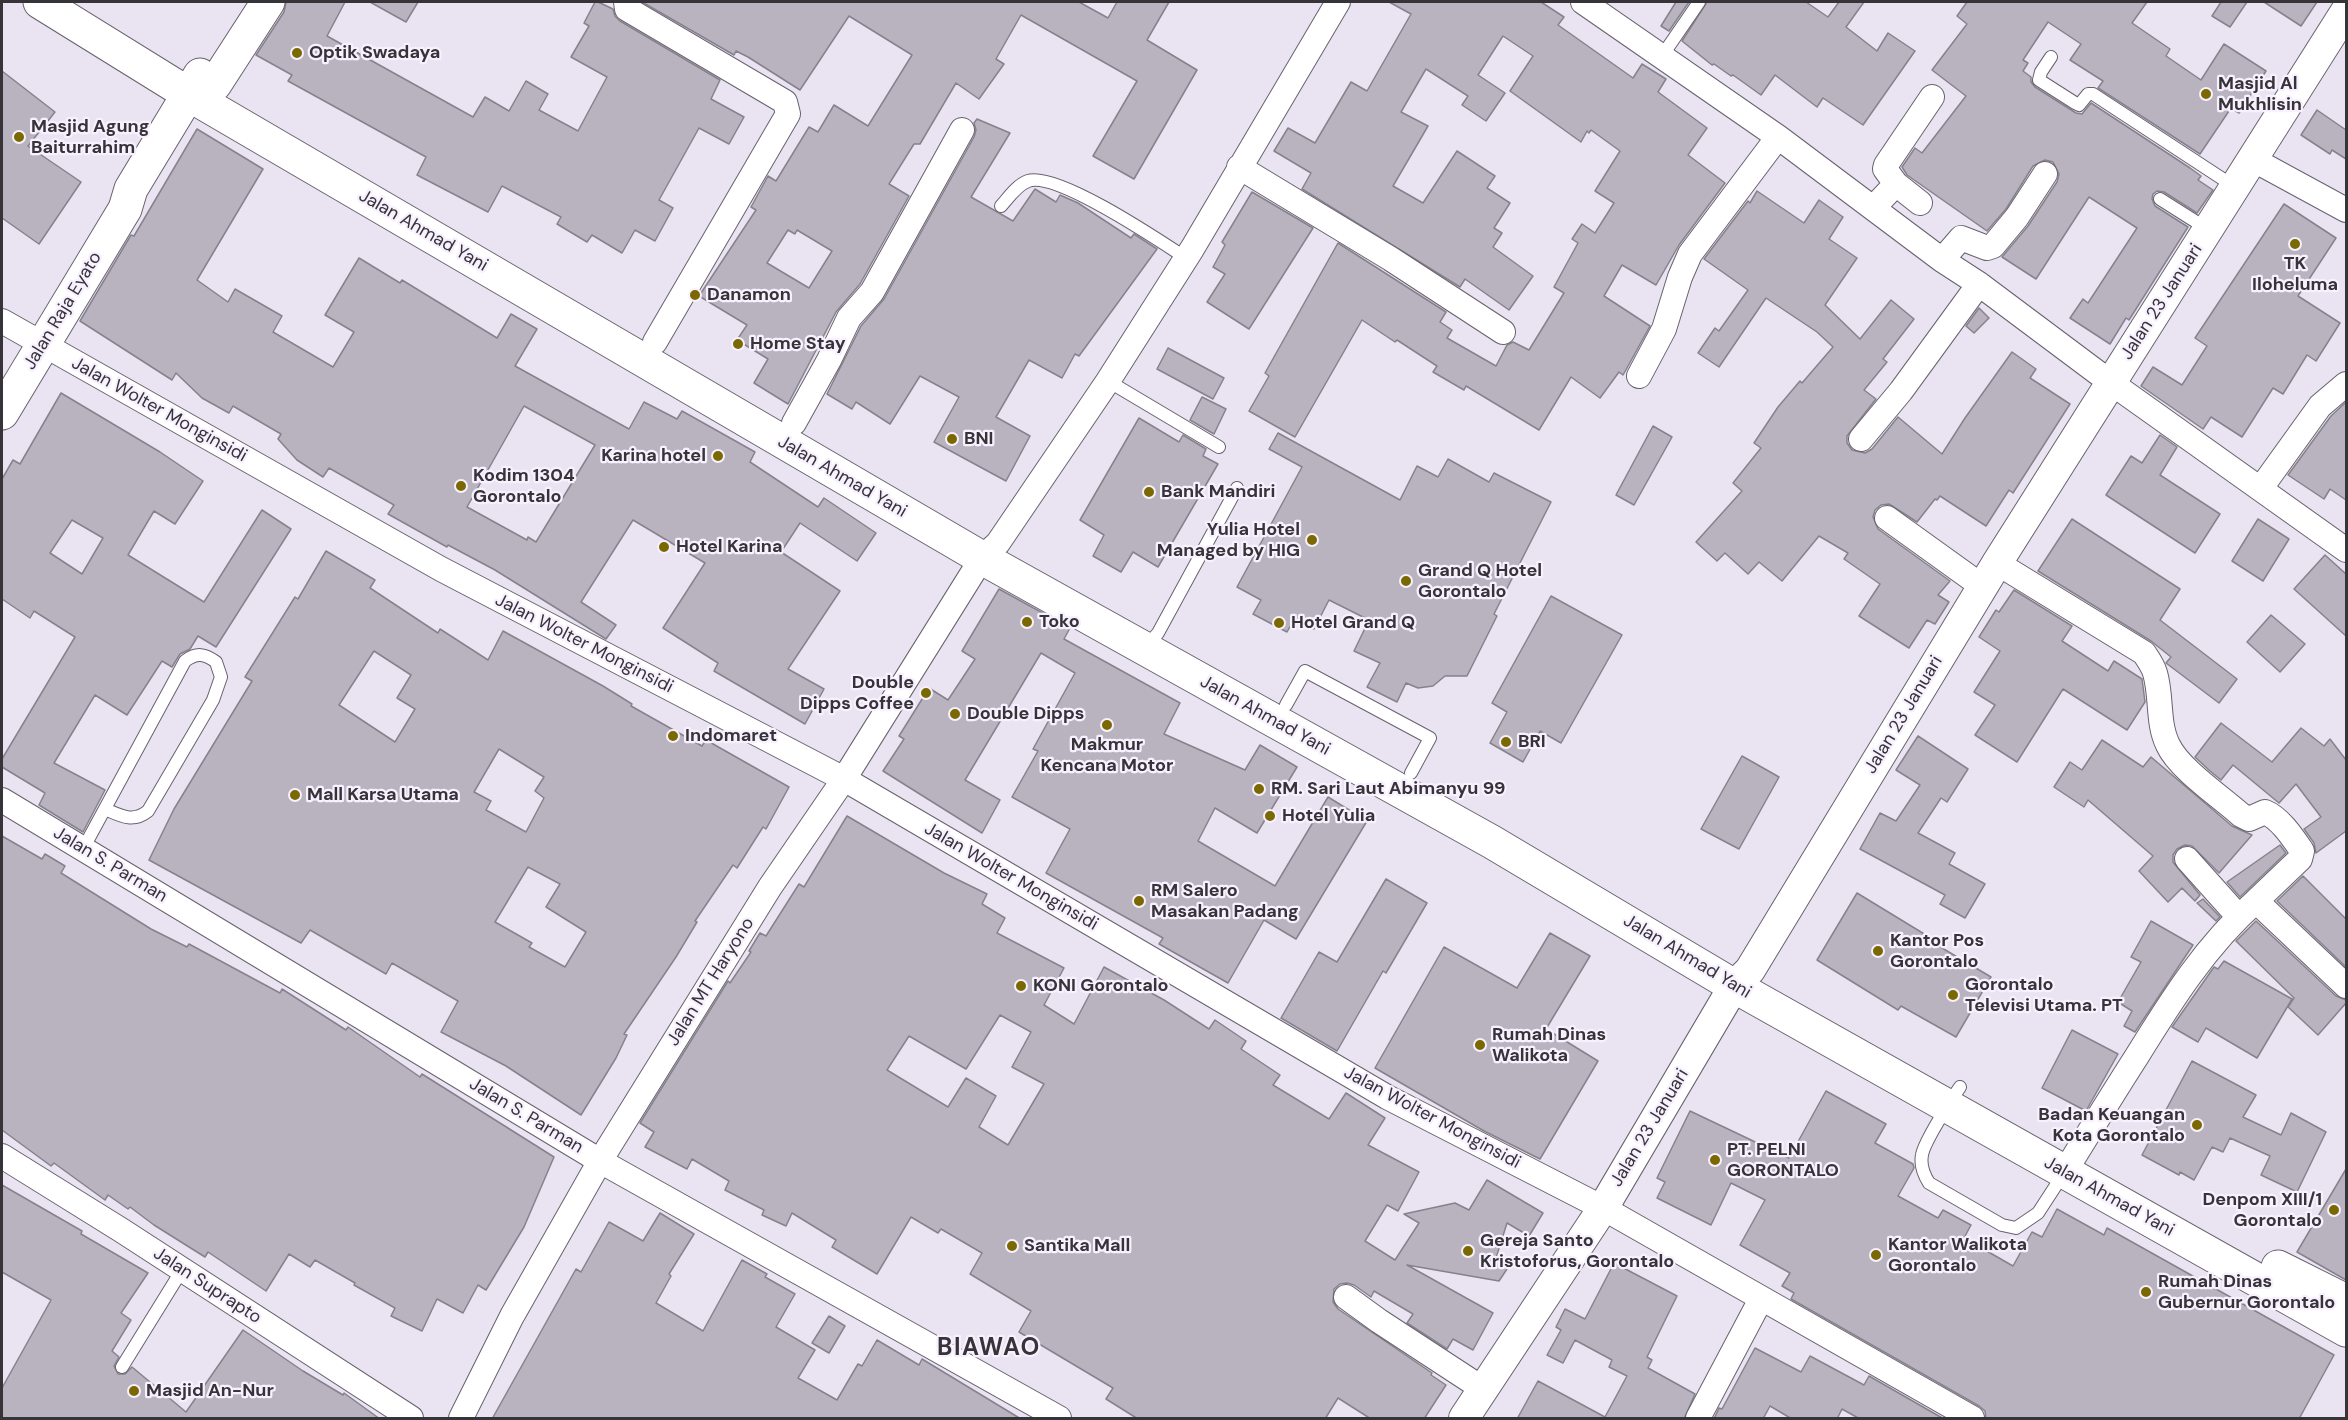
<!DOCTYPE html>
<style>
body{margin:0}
#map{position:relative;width:2348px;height:1420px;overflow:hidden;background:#eae3f1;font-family:"DM Sans",sans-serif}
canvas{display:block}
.frame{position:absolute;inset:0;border:3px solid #363339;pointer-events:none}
</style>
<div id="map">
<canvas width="2348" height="1420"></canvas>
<div class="frame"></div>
</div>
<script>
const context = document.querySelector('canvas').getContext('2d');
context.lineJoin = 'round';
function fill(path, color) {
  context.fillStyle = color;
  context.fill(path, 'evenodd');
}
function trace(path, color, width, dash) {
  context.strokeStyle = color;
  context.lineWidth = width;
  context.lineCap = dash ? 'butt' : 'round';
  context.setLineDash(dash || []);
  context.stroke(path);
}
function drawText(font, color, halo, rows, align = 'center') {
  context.font = font + ' "DM Sans",sans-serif';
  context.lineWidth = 4.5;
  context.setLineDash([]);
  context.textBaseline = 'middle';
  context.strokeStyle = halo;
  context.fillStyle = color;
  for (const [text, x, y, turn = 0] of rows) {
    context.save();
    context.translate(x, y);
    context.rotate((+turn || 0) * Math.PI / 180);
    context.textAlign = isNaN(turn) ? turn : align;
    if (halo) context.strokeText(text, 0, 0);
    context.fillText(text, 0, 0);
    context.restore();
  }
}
const building = new Path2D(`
 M286 2H345L327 36 473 117 485 97 509 111 526 81 548 94 539 110 578 131 607 77 571 57 589 26 584 23 595 2H598L613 9 615 16 620 21 720 80 711 99 744 117 729 144 699 128 659 200 673 208 655 241 635 230 622 253 592 235 587 242 557 224 561 217 502 186 488 212 417 175 426 157 288 81 292 75 256 55 284 12Z
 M370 2H418L406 22Z
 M642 2H1079L1108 18 1117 2H1169L1147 40 1197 70 1134 179 1093 156 1137 81 1021 15 996 59 1004 64 979 99 956 83 920 144H914L889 184 909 196 860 284 836 312 788 404 754 383 768 359 737 340 747 325 699 296 756 210 751 207 768 176 776 181 809 127 818 132 834 105 868 126 912 55 849 16 800 90 748 57 736 51 734 55ZM788 230 795 234 797 230 832 251 809 288 767 263Z
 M1389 2H1541L1564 17 1558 25 1633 78 1642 64 1666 79 1658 92 1707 128 1688 155 1725 183 1679 245 1656 285 1622 265 1604 296 1650 326 1627 368 1623 375 1619 372 1600 398 1571 377 1539 430 1466 386 1464 390 1433 372 1437 366 1397 340 1395 342 1362 320 1295 437 1249 411 1269 376 1265 373 1338 243 1446 312 1440 322 1452 330 1447 338 1496 366 1507 345 1513 342 1529 350 1564 293 1554 287 1578 243 1572 239 1582 224 1595 233 1614 203 1595 191 1620 151 1591 130 1589 133 1587 131 1581 142 1510 91 1533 56 1503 36 1478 75 1505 93 1486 121 1462 105 1468 96 1426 69 1401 112 1428 126 1393 186 1423 203 1457 151 1495 176 1487 188 1510 203 1494 228 1502 233 1493 247 1533 276 1509 310 1465 279 1460 287 1302 189 1311 173 1274 151 1288 128 1315 143 1351 82 1367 91 1411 14Z
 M1676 2H1689L1669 31 1661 26Z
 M1707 2H1806L1828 17 1839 2H1864L1846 27 1877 51 1888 33 1915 51 1863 125 1823 98 1817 107 1775 75 1761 95 1733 75 1731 76 1714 64 1712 65 1682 41Z
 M1967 2H2147L2132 23 2170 49 2166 56 2201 80 2224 44 2266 71 2239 113 2231 108 2200 154 2098 88 2103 81 2070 60 2081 44 2048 22 2023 60 2028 63 2023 71 2031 77V82L2035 87 2076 113 2082 114 2091 103 2190 168 2201 176 2198 180 2213 190 2197 213 2164 192 2157 191 2153 194 2152 199 2155 206 2188 227 2129 320 2126 318 2110 344 2070 318 2083 299 2088 303 2137 228 2089 197 2036 279 2002 257 2028 226 2057 182 2059 174 2053 162 2045 160 2033 166 2006 209 1987 231 1907 175 1902 167 1915 148 1922 153 1966 96 1932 70 1967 24 1957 16Z
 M2221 2H2247L2230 27 2212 16Z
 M2264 2H2317L2301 26Z
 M2 71 55 112 28 146 81 182 39 244 2 218Z
 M2317 110 2346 130V159L2332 150 2330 154 2301 135Z
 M977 119 1010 133 971 197 1013 221 1035 189 1056 202 1060 195 1078 203 1131 238 1134 234 1157 249 1079 356 1075 354 1062 378 1029 360 996 417 1030 436 1006 481 934 442 959 397 920 376 890 424 856 402 852 409 827 394 861 326 884 299 974 137 976 130 974 123Z
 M197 129 263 169 197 280 228 302 235 289 282 316 273 332 333 367 354 332 325 315 359 258 400 283 402 280 497 338 511 314 537 329 515 366 629 429 644 402 677 419 682 411 755 452 750 462 818 507 824 498 876 533 857 561 800 523 781 552 840 591 788 669 824 689 805 724 714 671 718 663 663 628 705 563 633 520 581 602 616 625 606 639 495 570 448 545 447 547 388 514 394 505 329 468 323 477 297 460 278 439 281 434 233 406 229 413 202 398 176 373 172 380 80 321 131 235 134 236ZM524 406 595 445 536 542 528 537 527 540 467 507Z
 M1757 191 1804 223 1819 200 1843 217 1829 239 1857 258 1825 305 1860 339 1891 300 1914 319 1883 359 1887 362 1864 390 1876 399 1847 436V443L1852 450 1865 453 1872 449 1898 417 1942 454 1965 418 2012 352 2036 369 2030 378 2070 404 2013 493 2009 490 1986 526 1940 496 1937 500 1935 499 1917 522 1889 504 1881 505 1875 510 1873 517 1878 529 1950 581 1938 595 1949 602 1935 624 1927 620 1909 648 1859 616 1880 584 1844 559 1848 553 1819 536 1782 581 1759 562 1748 574 1725 553 1717 561 1696 542 1742 491 1733 483 1761 448 1754 443 1778 407 1800 381 1802 383 1833 347 1817 332 1766 298 1719 367 1698 353 1715 328 1719 331 1748 290 1704 259 1748 201 1750 203Z
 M1252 192 1313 228 1249 329 1207 302 1225 274 1213 267 1225 245 1222 242Z
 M2284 204 2336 238 2298 296 2340 323 2316 361 2307 355 2283 394 2273 388 2242 437 2211 417 2203 429 2141 386 2153 367 2182 385 2207 346 2195 338Z
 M1979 308 1989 318 1974 333 1966 326Z
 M1168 348 1224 378 1213 399 1157 369Z
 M61 393 160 452 203 481 175 524 154 511 128 555 204 602 262 510 291 529 216 647 198 636 190 649 180 654 172 667 162 661 127 715 95 695 54 763 105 790 83 832 39 805 45 793 2 767V759L75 637 34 611 30 618 2 599V479L13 460 20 464ZM72 520 103 538 82 574 50 553Z
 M1202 397 1226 409 1214 434 1190 420Z
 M2346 402V500L2330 489 2324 499 2288 475 2331 416Z
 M1139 418 1179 442 1183 435 1206 449 1203 456 1218 464 1158 567 1133 552 1121 572 1093 556 1104 535 1080 520Z
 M1653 426 1672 437 1634 505 1616 495Z
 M1278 433 1400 500 1417 466 1438 477 1448 459 1489 482 1494 473 1551 502 1494 614 1497 616 1467 676H1445L1433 686 1418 688 1406 683 1397 702 1367 687 1380 663 1354 651 1369 620 1329 600 1314 629 1295 618 1287 632 1253 614 1261 600 1237 587 1302 467 1269 449Z
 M2160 435 2177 447 2160 475 2220 514 2195 553 2106 495 2131 456 2142 463Z
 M2072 519 2180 589 2160 620 2237 679 2219 703 2166 663 2171 657 2151 641 2038 571Z
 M2258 519 2289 539 2263 581 2232 561Z
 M326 551 375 580 370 588 438 633 440 629 488 660 503 631 603 686 632 704 631 706 702 746 706 740 789 787 766 829 763 827 737 868 733 865 695 921 697 922 676 957 624 1034 627 1035 616 1058 581 1115 506 1066 441 1032 458 1001 392 963 386 974 310 930 301 943 149 860 174 809 252 681 245 677 295 597 298 599ZM374 651 411 675 397 698 415 709 395 742 339 705ZM499 749 544 777 535 791 544 798 526 832 486 810 491 801 474 792ZM528 867 560 884 546 907 586 932 565 967 529 947 532 943 495 922Z
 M2325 555 2346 574V636L2294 589Z
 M999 589 1070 628 1064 639 1180 703 1164 734 1245 770 1260 745 1297 767 1257 833 1215 808 1198 841 1275 886 1328 797 1367 821 1296 939 1264 920 1228 983 1159 944 1163 938 1046 873 1070 829 1012 797 1038 751 1033 749 1075 673 1041 653 965 780 1000 800 982 833 883 771 904 739 899 736 929 688 948 700 975 659 962 651Z
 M2014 590 2072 626 2062 641 2108 671 2114 661 2142 679 2145 702 2127 730 2063 689 2017 762 1975 735 1995 705 1974 692 2000 651 1979 637 1996 610 1999 612Z
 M1551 596 1622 635 1561 743 1540 731 1523 762 1490 743 1507 712 1492 703Z
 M2271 615 2305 644 2280 672 2247 642Z
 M2221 723 2272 762 2301 728 2324 746 2330 739 2346 760V831L2316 853 2314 843 2304 829 2321 817 2296 784 2279 803 2233 765 2221 780 2210 771 2195 757Z
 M1918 736 1968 769 1947 802 1941 798 1918 833 1955 853 1949 864 1985 884 1965 918 1940 904 1945 895 1860 849 1880 813 1896 821 1920 785 1896 770Z
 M2102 740 2143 767 2151 757 2232 826 2252 835 2219 873 2192 846 2185 845 2177 849 2173 855V862L2200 895 2195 901 2182 888 2168 902 2139 871 2153 856 2088 800 2084 807 2054 787 2070 762 2082 770Z
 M1742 756 1779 777 1739 849 1701 829Z
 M847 816 944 873 987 894 982 904 1005 918 997 933 1064 968 1044 1005 1074 1024 1104 967 1164 1000 1209 1029 1215 1020 1246 1041 1241 1049 1280 1075 1273 1085 1329 1119 1346 1093 1385 1118 1368 1145 1419 1172 1398 1211 1387 1205 1365 1241 1395 1260 1419 1223 1404 1214 1455 1203 1469 1210 1487 1180 1543 1213 1529 1236 1507 1223 1496 1258 1509 1266 1499 1281 1407 1265 1493 1313 1473 1350 1453 1339 1447 1349 1407 1323 1413 1314 1374 1291 1371 1297 1354 1285 1347 1283 1340 1284 1334 1289 1333 1302 1338 1309 1432 1373 1431 1375 1446 1385 1424 1419H1371L1338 1398 1325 1419H1138L1106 1399 1113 1388 1019 1332 1031 1311 970 1274 982 1253 941 1229 938 1233 911 1217 877 1274 832 1247 836 1240 792 1213 786 1226 762 1215 764 1210 725 1190 729 1181 692 1159 687 1169 645 1147 654 1132 640 1123 728 981 730 983 751 952 749 951 760 933 766 936 799 884 804 887ZM1000 1015 1031 1032 1012 1067 1044 1084 1008 1145 979 1127 996 1096 966 1078 948 1107 887 1070 909 1036 966 1069Z
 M2 836 42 859 45 854 65 866 61 873 151 929 187 947 189 944 280 993 282 989 346 1030 348 1027 420 1077 422 1074 554 1157 524 1227 486 1290 478 1285 463 1313 437 1299 422 1331 391 1316 395 1308 354 1285 355 1283 315 1260 310 1267 289 1254 266 1291 208 1252 205 1257 154 1225 130 1207 128 1209 108 1195 105 1200 54 1163 51 1166 2 1130Z
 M2280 845 2286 853 2240 897 2227 882Z
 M2303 876 2346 919V967L2277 901Z
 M1386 879 1427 903 1386 973 1383 971 1337 1051 1281 1018 1319 952 1337 962Z
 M1857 893 1939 943 1937 945 1991 977 1956 1037 1901 1006 1898 1010 1817 960Z
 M2203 899 2220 917 2216 921 2197 903Z
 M2151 921 2193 945 2135 1032 2124 1026 2132 1011 2118 1002 2141 962 2131 957Z
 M2256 921 2336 996 2346 1000V1003L2318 1035 2288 1007 2294 998 2236 941Z
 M1550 933 1590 956 1546 1029 1598 1061 1540 1159 1484 1131 1375 1068 1444 947 1517 988Z
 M2224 961 2292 999 2257 1058 2206 1028 2198 1042 2172 1027 2214 967 2218 969Z
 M2072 1030 2118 1054 2086 1111 2042 1088Z
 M2192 1061 2256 1095 2243 1117 2281 1135 2291 1113 2326 1132 2297 1192 2261 1175 2270 1156 2230 1138 2223 1152 2212 1147 2194 1180 2180 1172 2179 1175 2142 1155Z
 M1826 1091 1886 1124 1875 1143 1913 1164 1914 1168 1898 1196 1938 1218 1943 1210 1971 1225 1964 1238 2013 1266 2032 1232 2042 1237 2057 1209 2104 1235 2107 1228 2334 1355 2299 1419H1986L1985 1411 1979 1406 1791 1299 1794 1293 1782 1286 1790 1273 1740 1245 1765 1200 1731 1183 1711 1225 1657 1198 1665 1182 1657 1178 1690 1111 1789 1158Z
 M2346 1169V1280L2297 1252Z
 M2 1185 82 1231 81 1234 148 1273 121 1313 131 1320 112 1351 119 1357 114 1366 118 1374H125L132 1367 186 1412 243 1330 303 1371 343 1395 344 1393 380 1419H2V1388L51 1300 2 1272Z
 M660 1213 694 1234 669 1274 671 1276 656 1303 703 1331 742 1260 767 1274 765 1277 795 1294 776 1327 815 1350 798 1378 837 1400 858 1364 862 1366 877 1340 919 1365 922 1359 1021 1419H492L576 1269 581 1272 609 1222 643 1241Z
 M1614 1263 1677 1296 1647 1357 1652 1360 1648 1368 1695 1394 1684 1419H1517L1538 1381 1605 1417 1627 1376 1609 1367 1612 1360 1575 1340 1563 1363 1547 1355 1561 1330 1556 1327 1565 1309 1585 1319Z
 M829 1316 845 1326 829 1353 812 1343Z
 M1755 1348 1801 1372 1810 1356 1864 1385 1869 1376 1944 1419H1860L1842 1409 1837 1419H1792L1770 1406 1763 1419H1714L1719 1408 1722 1409Z`);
fill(building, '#b9b3c0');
trace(building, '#87808d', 1.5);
const service = new Path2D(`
 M1662 56 1699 2
 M2051 57 2041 72 2039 80 2075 103 2079 105 2088 94H2093L2235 187
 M2160 199 2209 230
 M1001 206C1009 197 1017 185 1028 181 1056 171 1160 241 1186 258
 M1108 381 1219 447
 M1145 648 1158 633 1237 488
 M1286 705 1305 671 1430 738 1411 773
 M83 849 185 661C197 652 205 654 216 662L221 677 213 700 148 811C133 823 121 816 105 809
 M1960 1087C1951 1100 1924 1142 1922 1155 1920 1165 1924 1175 1929 1183L2002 1225 2016 1228 2038 1213 2064 1173
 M122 1367 182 1270`);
const minor = new Path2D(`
 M626 2 627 9 785 102 788 114 655 342
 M1583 2 1778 137 1942 260 1979 284 2110 382 2346 550
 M2254 160 2346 210
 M1239 167 1391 259 1503 332
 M1896 184 1920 203
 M1874 207 1896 184 1885 169 1886 165 1932 97
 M1942 260 1961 238 1987 248 1993 246 2017 217 2045 174
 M2 321 441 569 844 779 1387 1097 1603 1208 1972 1418
 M1639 376 1664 329 1680 277 1690 254 1778 137
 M794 423 829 360 849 318 872 292 962 130
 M1861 439 1901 391 1979 284
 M2261 488 2320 406 2346 384
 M1887 518 1983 587
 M1997 563 2144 653C2148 659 2153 666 2155 673 2162 696 2157 723 2168 745 2179 769 2221 797 2241 815L2249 819 2265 812C2280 818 2293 838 2302 851L2300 859 2256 901
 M2 800 600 1161 1059 1418
 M2187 859 2238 916
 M2 1156 121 1230 411 1418
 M2064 1173C2088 1134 2112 1095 2137 1056 2171 1001 2206 945 2256 901L2346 986
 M1346 1297 1379 1321 1483 1389
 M461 1418 512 1316 600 1161 770 887 844 779 982 558 998 543 1108 381 1192 249 1338 2
 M1698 1418 1761 1299`);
const tertiary = new Path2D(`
 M1464 1418 1603 1208 1734 986 1750 970 1997 563 2346 11`);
const secondary = new Path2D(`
 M215 84 268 2`);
const primary = new Path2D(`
 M2 413 125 209 131 189 200 75`);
const trunk = new Path2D(`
 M40 2 203 103 982 558 1492 842 1734 986 2346 1330
 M2278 1267 2346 1301`);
trace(service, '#68626e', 14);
trace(minor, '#68626e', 26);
trace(tertiary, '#68626e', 32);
trace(secondary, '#68626e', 35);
trace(primary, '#68626e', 35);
trace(trunk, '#68626e', 35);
trace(service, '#fff', 12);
trace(minor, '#fff', 24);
trace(tertiary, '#fff', 30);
trace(secondary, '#fff', 33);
trace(primary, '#fff', 33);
trace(trunk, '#fff', 33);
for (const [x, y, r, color] of [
 [297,53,6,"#7a6800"],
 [2206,94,6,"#7a6800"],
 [19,137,6,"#7a6800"],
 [2295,244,6,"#7a6800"],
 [695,295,6,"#7a6800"],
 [738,344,6,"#7a6800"],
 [952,439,6,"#7a6800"],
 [718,456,6,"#7a6800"],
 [461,486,6,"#7a6800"],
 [1149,492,6,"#7a6800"],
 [1312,540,6,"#7a6800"],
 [664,547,6,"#7a6800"],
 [1406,581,6,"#7a6800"],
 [1027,622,6,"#7a6800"],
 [1279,623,6,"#7a6800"],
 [926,693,6,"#7a6800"],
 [955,714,6,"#7a6800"],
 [1107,725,6,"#7a6800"],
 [673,736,6,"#7a6800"],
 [1506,742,6,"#7a6800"],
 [1259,789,6,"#7a6800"],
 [295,795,6,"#7a6800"],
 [1270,816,6,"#7a6800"],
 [1139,901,6,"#7a6800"],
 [1878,951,6,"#7a6800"],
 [1021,986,6,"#7a6800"],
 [1953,995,6,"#7a6800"],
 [1480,1045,6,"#7a6800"],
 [2197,1125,6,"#7a6800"],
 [1715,1160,6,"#7a6800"],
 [2334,1210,6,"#7a6800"],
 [1012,1246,6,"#7a6800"],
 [1468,1251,6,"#7a6800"],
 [1876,1255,6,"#7a6800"],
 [2146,1292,6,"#7a6800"],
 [134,1391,6,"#7a6800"]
]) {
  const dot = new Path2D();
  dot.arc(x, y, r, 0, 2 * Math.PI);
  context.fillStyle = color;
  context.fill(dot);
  trace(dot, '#f7f0fe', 2);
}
drawText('bold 18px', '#363339', '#f7f0fe', [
 ["Optik Swadaya",309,53],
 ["Masjid Al",2218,84],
 ["Mukhlisin",2218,105],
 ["Masjid Agung",31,127],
 ["Baiturrahim",31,148],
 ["TK",2295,264,"center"],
 ["Iloheluma",2295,285,"center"],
 ["Danamon",707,295],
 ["Home Stay",750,344],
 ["BNI",964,439],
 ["Karina hotel",706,456,"right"],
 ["Kodim 1304",473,476],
 ["Gorontalo",473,497],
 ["Bank Mandiri",1161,492],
 ["Yulia Hotel",1300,530,"right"],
 ["Managed by HIG",1300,551,"right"],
 ["Hotel Karina",676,547],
 ["Grand Q Hotel",1418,571],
 ["Gorontalo",1418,592],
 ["Toko",1039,622],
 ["Hotel Grand Q",1291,623],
 ["Double",914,683,"right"],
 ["Dipps Coffee",914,704,"right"],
 ["Double Dipps",967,714],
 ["Indomaret",685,736],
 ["BRI",1518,742],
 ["Makmur",1107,745,"center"],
 ["Kencana Motor",1107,766,"center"],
 ["RM. Sari Laut Abimanyu 99",1271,789],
 ["Mall Karsa Utama",307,795],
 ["Hotel Yulia",1282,816],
 ["RM Salero",1151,891],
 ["Masakan Padang",1151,912],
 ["Kantor Pos",1890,941],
 ["Gorontalo",1890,962],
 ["Gorontalo",1965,985],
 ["Televisi Utama. PT",1965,1006],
 ["KONI Gorontalo",1033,986],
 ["Rumah Dinas",1492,1035],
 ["Walikota",1492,1056],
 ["Badan Keuangan",2185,1115,"right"],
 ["Kota Gorontalo",2185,1136,"right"],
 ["PT. PELNI",1727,1150],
 ["GORONTALO",1727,1171],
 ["Denpom XIII/1",2322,1200,"right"],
 ["Gorontalo",2322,1221,"right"],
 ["Gereja Santo",1480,1241],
 ["Kristoforus, Gorontalo",1480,1262],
 ["Kantor Walikota",1888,1245],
 ["Gorontalo",1888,1266],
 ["Santika Mall",1024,1246],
 ["Rumah Dinas",2158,1282],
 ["Gubernur Gorontalo",2158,1303],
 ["Masjid An-Nur",146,1391]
], 'left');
drawText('18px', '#363339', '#f7f0fe', [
 ["Jalan Ahmad Yani",423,231,30],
 ["Jalan 23 Januari",2162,302,-57],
 ["Jalan Raja Eyato",63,311,-59],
 ["Jalan Wolter Monginsidi",159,410,29],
 ["Jalan Ahmad Yani",842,477,30],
 ["Jalan Wolter Monginsidi",584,644,27],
 ["Jalan 23 Januari",1904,715,-59],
 ["Jalan Ahmad Yani",1265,716,29],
 ["Jalan S. Parman",110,865,31],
 ["Jalan Wolter Monginsidi",1011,877,30],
 ["Jalan Ahmad Yani",1687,957,31],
 ["Jalan MT Haryono",711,982,-58],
 ["Jalan S. Parman",526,1116,31],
 ["Jalan Wolter Monginsidi",1432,1118,28],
 ["Jalan 23 Januari",1650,1128,-59],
 ["Jalan Ahmad Yani",2109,1197,29],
 ["Jalan Suprapto",207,1286,33]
]);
context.letterSpacing = '1.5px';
drawText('bold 24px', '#363339', '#f7f0fe', [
 ["BIAWAO",989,1349]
]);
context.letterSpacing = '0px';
</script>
